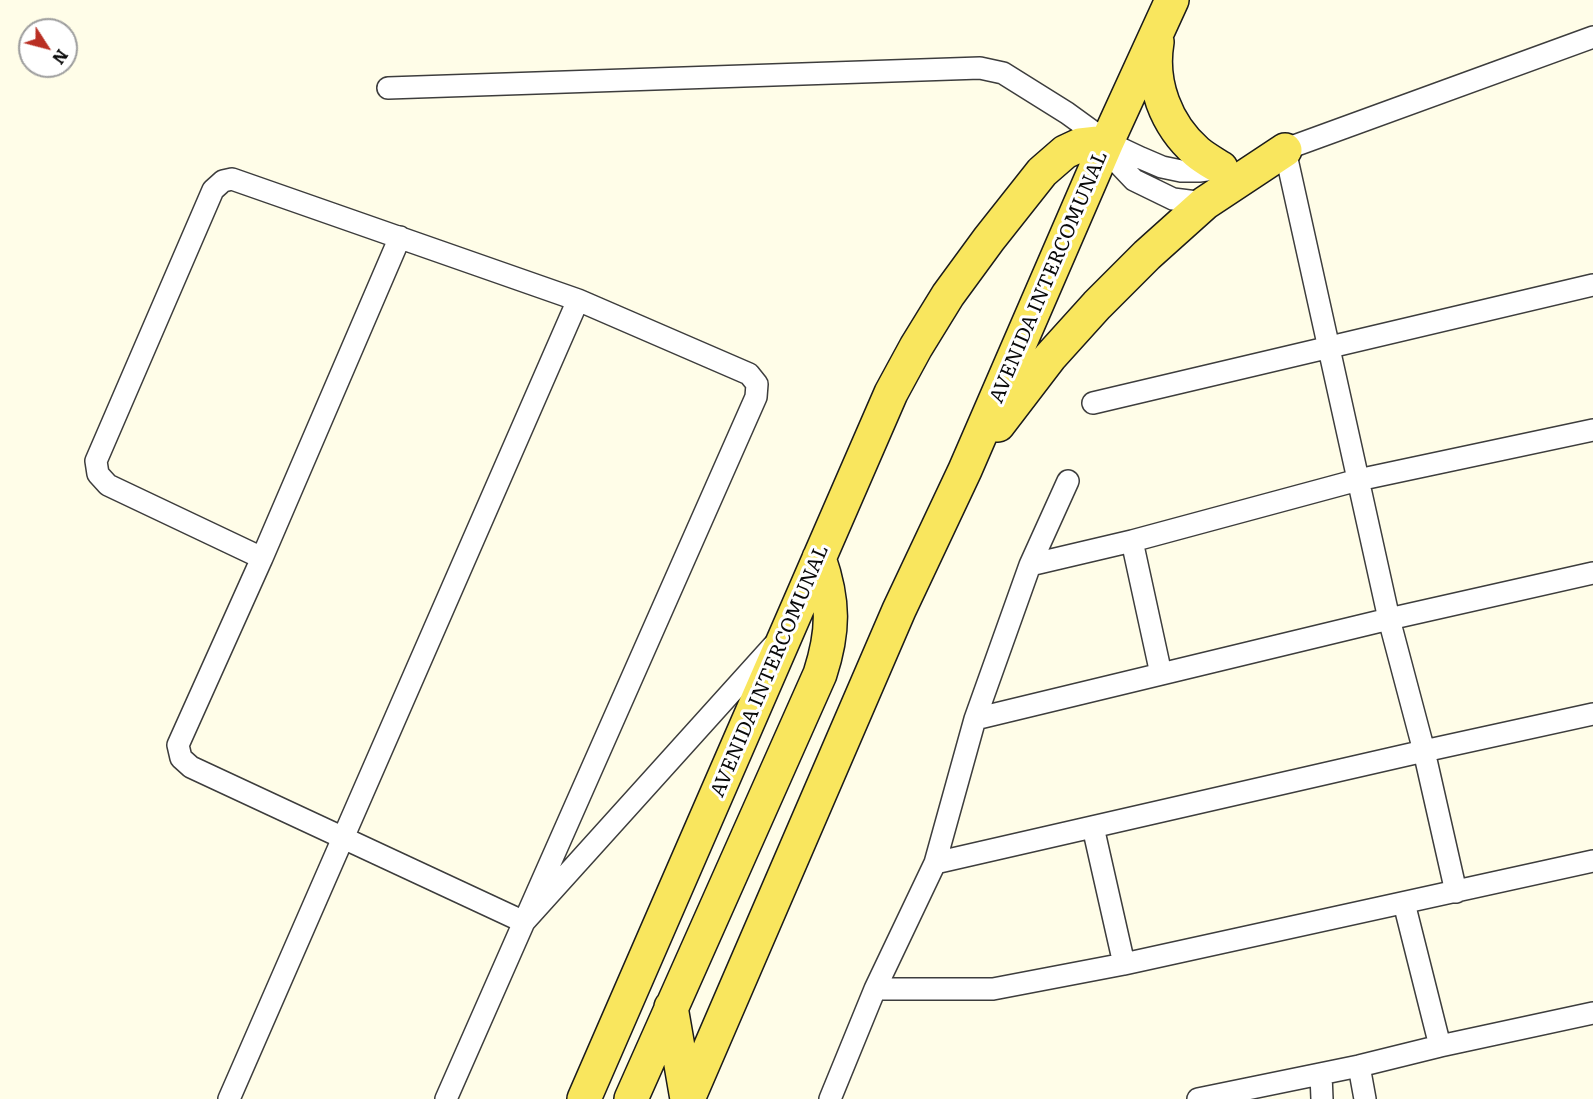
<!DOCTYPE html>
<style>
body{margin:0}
#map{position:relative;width:1593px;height:1099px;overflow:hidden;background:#fffde8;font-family:Literata,serif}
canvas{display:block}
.north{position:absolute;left:18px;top:18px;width:60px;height:60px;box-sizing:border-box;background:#fff;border:2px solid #9d9d9d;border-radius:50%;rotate:126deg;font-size:16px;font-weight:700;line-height:24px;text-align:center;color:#0a0a0a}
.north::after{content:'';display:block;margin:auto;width:21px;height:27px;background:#b92f23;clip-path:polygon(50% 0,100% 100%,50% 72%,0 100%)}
</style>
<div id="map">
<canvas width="1593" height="1099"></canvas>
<div class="north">N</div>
</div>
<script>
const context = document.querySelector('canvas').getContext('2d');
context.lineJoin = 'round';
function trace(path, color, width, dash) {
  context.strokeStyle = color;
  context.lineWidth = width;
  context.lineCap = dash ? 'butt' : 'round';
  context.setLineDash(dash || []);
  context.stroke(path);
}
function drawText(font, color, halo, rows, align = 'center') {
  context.font = font + ' Literata,serif';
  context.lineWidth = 6;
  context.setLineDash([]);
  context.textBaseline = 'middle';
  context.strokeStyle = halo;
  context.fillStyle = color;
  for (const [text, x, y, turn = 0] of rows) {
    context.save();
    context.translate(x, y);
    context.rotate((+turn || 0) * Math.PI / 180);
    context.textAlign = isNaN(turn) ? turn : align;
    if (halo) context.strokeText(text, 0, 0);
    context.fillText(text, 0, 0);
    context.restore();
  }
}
const minor = new Path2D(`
 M388 88 980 68 1003 73 1067 113 1107 142 1141 158 1162 167 1181 171H1199L1222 168
 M1107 142 1115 160 1134 180 1173 199 1205 203
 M1285 150 1389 619 1424 751 1456 892
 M1272 154 1593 37
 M232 179 578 300 749 374 757 384 756 397 524 922 191 767 181 758 178 745 262 558 108 485 98 474 96 461 213 190 223 181Z
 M1093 403 1593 285
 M1068 481 1030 565 975 719 935 863 875 989H993L1124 964 1593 861
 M1132 541 1161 674
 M262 558 400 237
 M1030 565 1132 541 1358 480 1593 430
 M975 719 1389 619 1593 573
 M1093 827 1124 964
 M935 863 1424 751 1593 714
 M1404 903 1440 1046
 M1359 1066 1365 1099
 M1321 1074 1322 1099
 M229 1099 578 300
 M446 1099 524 922 773 646
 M830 1099 875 989
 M1198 1099 1359 1066 1440 1046 1593 1013`);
const primary = new Path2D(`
 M1157 42C1150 83 1166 125 1197 152 1204 158 1213 163 1221 168
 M998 425 1050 357 1097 305 1147 255 1205 203 1285 150
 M671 1007 687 1099
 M584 1099 891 393 916 347 948 295 989 239 1042 172 1065 152 1080 145 1107 142
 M631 1099 820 674C834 631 834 601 819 558
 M688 1099 899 610 965 470 1107 142 1172 0`);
trace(minor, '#3d3d3d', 24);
trace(primary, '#1b1b1b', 36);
trace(minor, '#fff', 21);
trace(primary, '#f9e65e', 33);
drawText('20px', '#0a0a0a', '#fff', [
 ["AVENIDA INTERCOMUNAL",1049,277,-67],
 ["AVENIDA INTERCOMUNAL",770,671,-67]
]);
</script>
